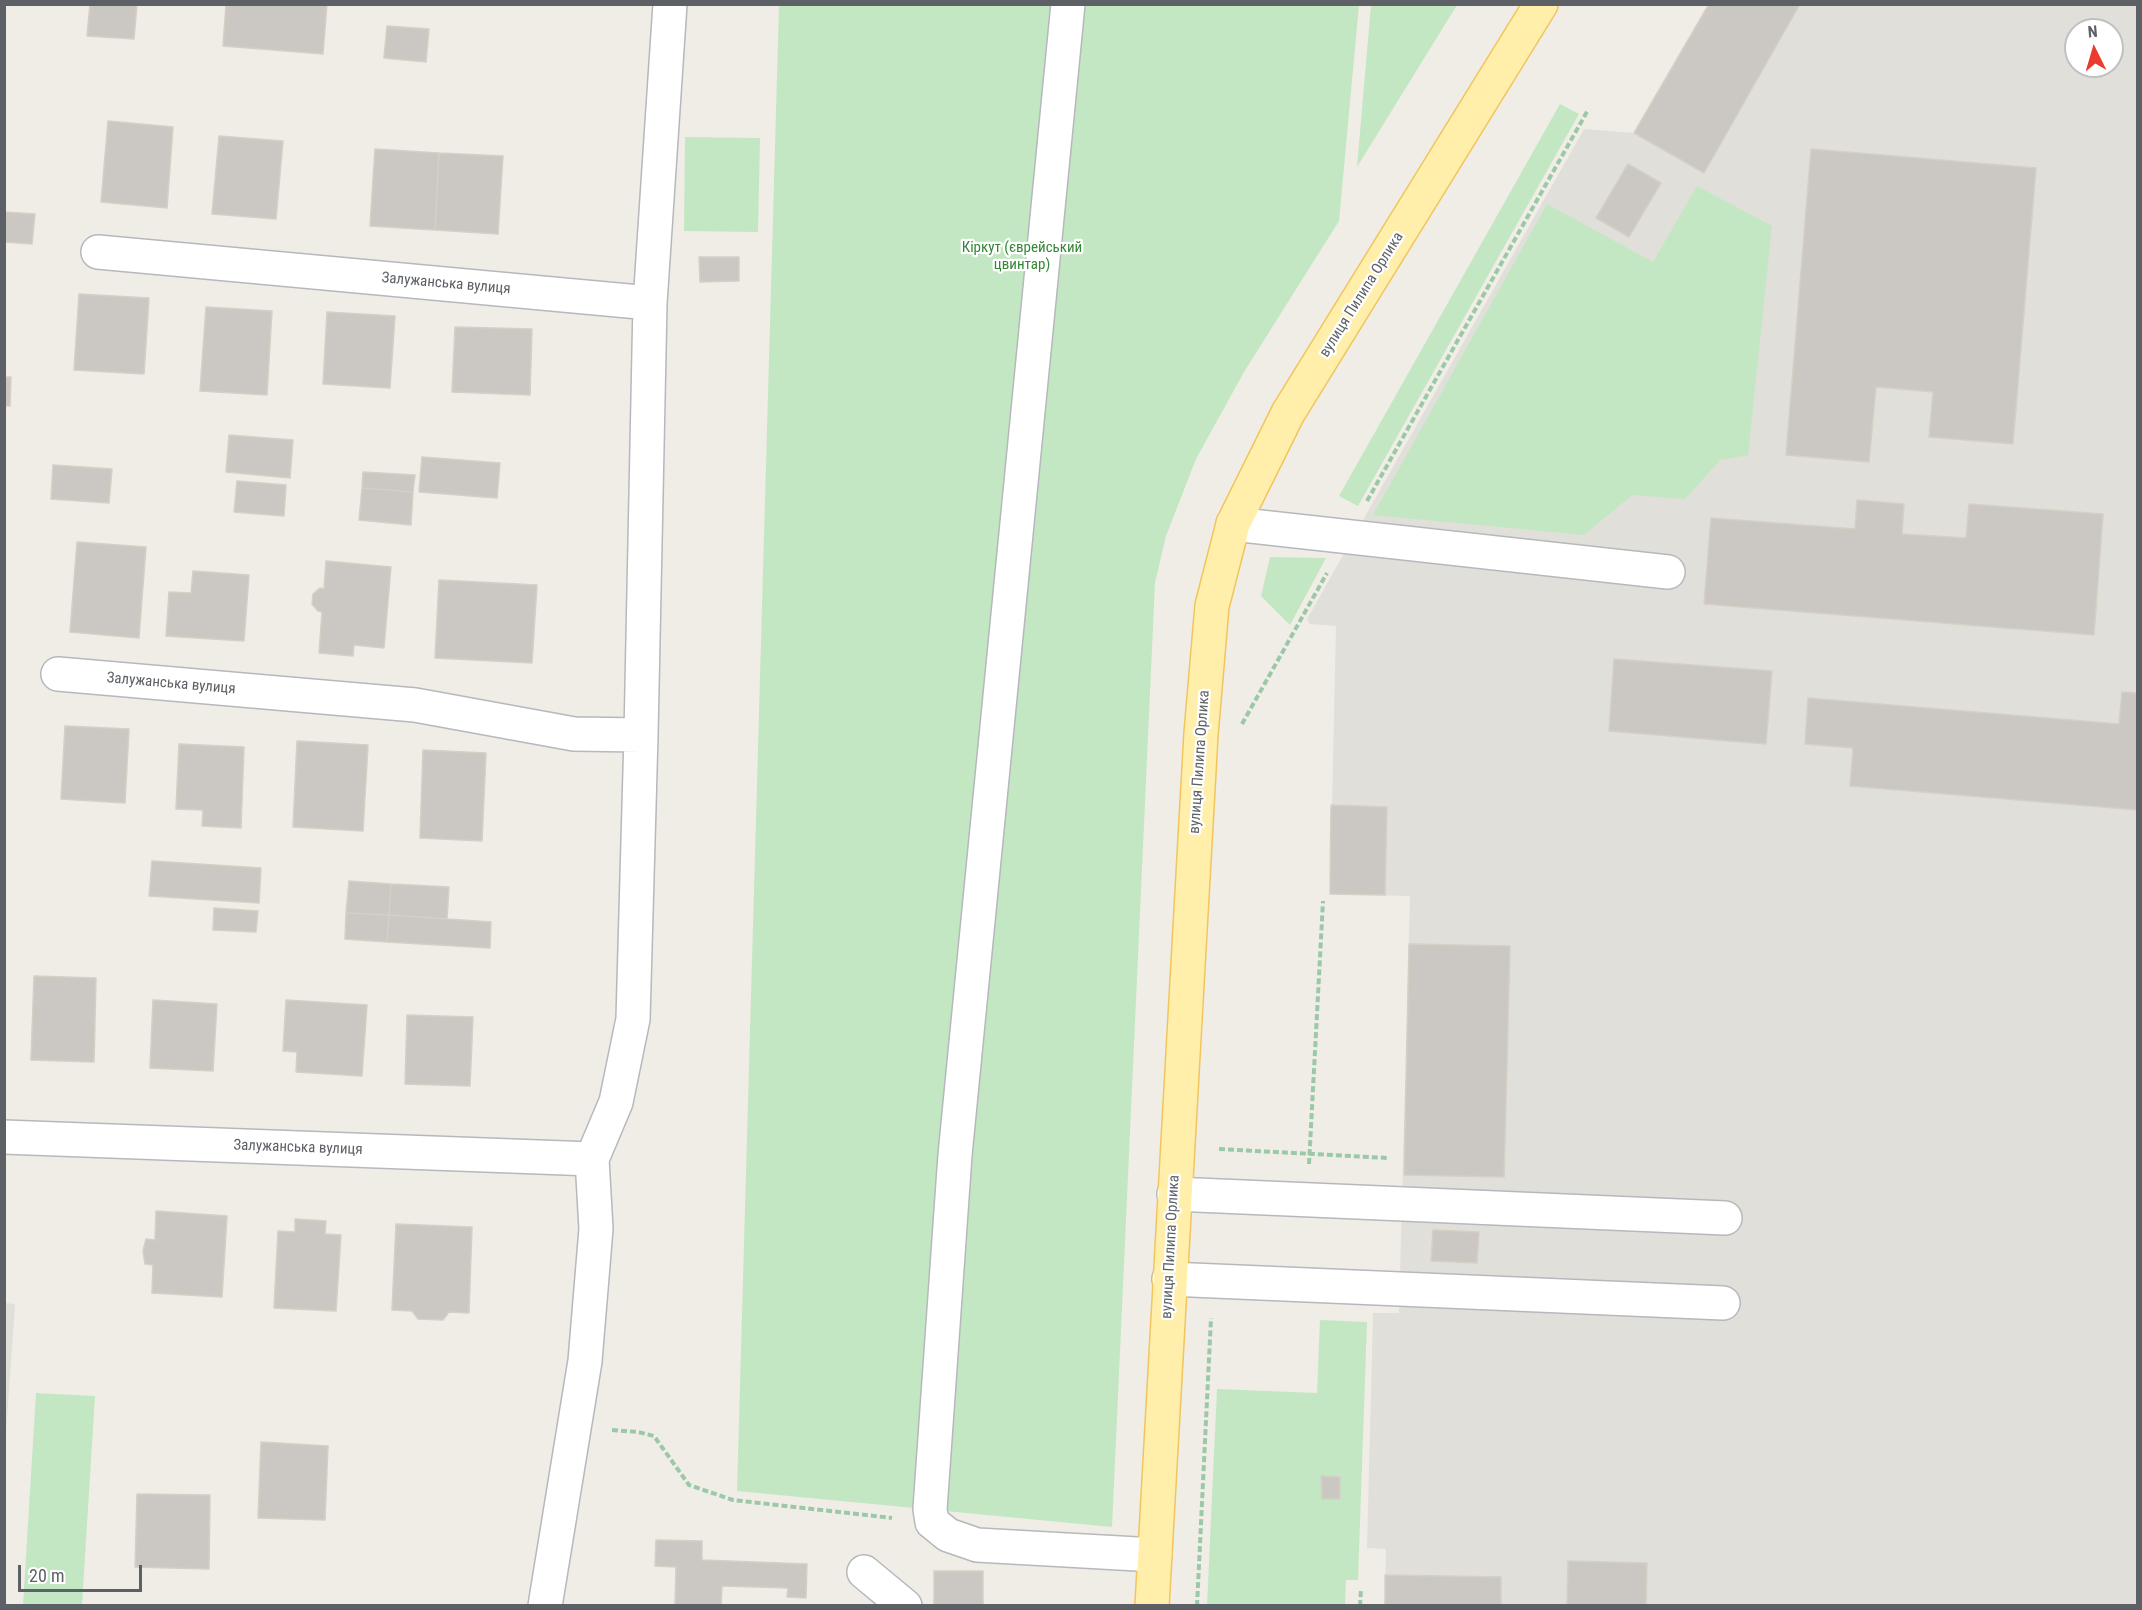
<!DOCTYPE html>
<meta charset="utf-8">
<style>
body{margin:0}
#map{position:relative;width:2142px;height:1610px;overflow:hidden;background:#f0ede6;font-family:"Roboto Condensed",sans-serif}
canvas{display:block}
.frame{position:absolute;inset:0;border:6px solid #5d6166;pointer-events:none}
.north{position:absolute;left:2064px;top:18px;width:60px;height:60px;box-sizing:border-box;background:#fff;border:2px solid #bec0c2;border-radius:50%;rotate:355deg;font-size:16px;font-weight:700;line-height:24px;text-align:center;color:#5d6166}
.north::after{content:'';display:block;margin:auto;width:21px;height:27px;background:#eb3b31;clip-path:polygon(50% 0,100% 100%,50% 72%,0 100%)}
.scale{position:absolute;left:18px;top:1565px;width:124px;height:27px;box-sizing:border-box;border:3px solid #5d6166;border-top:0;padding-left:8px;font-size:18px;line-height:21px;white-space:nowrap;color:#5d6166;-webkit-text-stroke:4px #fff;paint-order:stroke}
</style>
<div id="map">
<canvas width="2142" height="1610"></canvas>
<div class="frame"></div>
<div class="north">N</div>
<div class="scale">20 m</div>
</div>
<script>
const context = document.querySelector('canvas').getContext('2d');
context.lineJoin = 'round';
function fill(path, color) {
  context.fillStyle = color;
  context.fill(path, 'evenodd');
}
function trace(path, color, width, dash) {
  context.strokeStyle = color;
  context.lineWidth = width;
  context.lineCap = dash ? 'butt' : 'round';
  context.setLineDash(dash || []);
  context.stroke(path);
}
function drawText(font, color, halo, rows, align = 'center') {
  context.font = font + ' "Roboto Condensed",sans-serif';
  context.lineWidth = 4.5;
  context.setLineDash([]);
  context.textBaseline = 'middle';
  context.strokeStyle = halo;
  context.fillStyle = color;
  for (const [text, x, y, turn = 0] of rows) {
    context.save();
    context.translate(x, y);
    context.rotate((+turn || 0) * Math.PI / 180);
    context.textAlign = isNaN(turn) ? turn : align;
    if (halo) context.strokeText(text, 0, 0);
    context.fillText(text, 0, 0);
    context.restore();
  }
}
fill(new Path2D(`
 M1709 5H2137V1605H1385L1386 1549 1367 1548 1373 1313H1399L1410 896 1330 894 1336 626 1310 624 1307 619 1584 129 1635 133ZM2076 30H2112V66H2076Z
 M5 1303 15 1304 5 1448 4 1303Z`), '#e1dfda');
fill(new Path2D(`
 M779 5H1359L1339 221 1244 372 1196 459 1166 536 1155 583 1112 1527 737 1491Z
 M1371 5H1457L1357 167Z
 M1560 104 1579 114 1358 506 1339 496Z
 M685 137 760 138 758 232 684 231Z
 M1697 186 1772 226 1748 455 1720 460 1685 499 1632 495 1584 535 1373 515 1547 204 1653 262Z
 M1270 557 1326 558 1290 625 1261 596Z
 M1320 1320 1367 1322 1358 1580H1346L1345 1605 1207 1606 1217 1389 1317 1393Z
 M36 1393 95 1396 82 1605H23Z`), '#c3e7c2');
const building = new Path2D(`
 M90 4H137L134 39 87 36Z
 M226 4H327L323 54 223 46Z
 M1709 4H1800L1704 173 1634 133Z
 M387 26 429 29 426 62 384 58Z
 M108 121 173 127 167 208 101 202Z
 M219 136 283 141 276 219 212 214Z
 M375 149 439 153 435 230 370 226Z
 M1811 149 2036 168 2013 444 1929 437 1933 392 1876 387 1869 462 1786 455Z
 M439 153 503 156 498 234 435 230Z
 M1628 164 1661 183 1629 237 1596 218Z
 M4 212 35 214 32 244 4 242Z
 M699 257H739V281L700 282Z
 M79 294 149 298 144 374 74 370Z
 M206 307 272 311 267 395 200 391Z
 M327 312 395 316 390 388 323 384Z
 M455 327 532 329 530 395 452 392Z
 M4 377H11L10 406H4Z
 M229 435 293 440 290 478 226 472Z
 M422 457 500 463 497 498 419 492Z
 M53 465 112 469 109 503 51 499Z
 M363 472 415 475 413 492 362 488Z
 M237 481 286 485 284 516 234 512Z
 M362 488 413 492 411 525 359 520Z
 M1857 500 1904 504 1902 534 1966 538 1969 504 2103 514 2094 635 1704 604 1711 518 1855 529Z
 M77 542 146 547 139 638 70 632Z
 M326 561 391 567 384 648 354 645 353 656 319 653 322 612 318 611 312 604 313 594 320 588 324 589Z
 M193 571 249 575 244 641 166 636 169 592 191 593Z
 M439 580 537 585 532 663 435 658Z
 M1614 659 1772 671 1766 744 1609 731Z
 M2122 692 2138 693V810L1850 786 1853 748 1805 744 1808 698 2119 724Z
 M65 726 129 729 125 803 61 799Z
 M297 741 368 745 363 831 293 827Z
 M179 744 244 747 241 828 202 826 203 810 176 809Z
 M423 750 486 753 482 841 420 838Z
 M1331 805 1387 807 1385 895 1330 894Z
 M152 861 261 868 259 903 149 896Z
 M349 881 391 884 389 915 346 913Z
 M391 884 449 887 447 919 389 915Z
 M214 908 258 911 256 932 213 930Z
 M346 913 389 915 387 942 345 939Z
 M389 915 491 922 490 948 387 942Z
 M1409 944 1510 946 1504 1177 1404 1175Z
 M34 976 96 978 94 1062 31 1060Z
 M153 1000 217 1004 213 1071 150 1068Z
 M286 1000 367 1005 362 1076 296 1072 297 1052 283 1051Z
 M407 1015 473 1017 470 1086 405 1084Z
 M156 1211 227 1216 222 1297 152 1293 153 1265 145 1264 143 1251 146 1239 155 1240Z
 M295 1219 326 1221 325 1234 341 1235 336 1311 274 1308 278 1231 295 1232Z
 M396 1224 472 1227 469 1313 449 1312 443 1320 418 1319 412 1311 392 1310Z
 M1433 1230 1479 1232 1477 1263 1431 1261Z
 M261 1442 328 1446 325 1520 258 1518Z
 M1321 1476 1340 1477V1499H1322Z
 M137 1494 210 1495 209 1569 135 1567Z
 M656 1540 702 1541V1560L807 1564 806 1598 787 1597 788 1588 722 1586 721 1606H675L676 1567 655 1566Z
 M1568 1561 1647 1563 1646 1606H1567Z
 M934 1571H983V1606H934Z
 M1385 1575 1501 1577V1606H1385Z`);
fill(building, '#cbc8c3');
trace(building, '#d5cfc4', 1.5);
const minor = new Path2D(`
 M1068 4 955 1155 930 1509 932 1522 948 1535 977 1545 1155 1555
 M98 252 650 303
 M1233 524 1668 572
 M58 674 415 705 574 734 641 735
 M4 1137 592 1159 616 1102 633 1019 641 735 650 303 670 4
 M1174 1194 1725 1218
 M1169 1279 1723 1303
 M864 1572 905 1606
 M545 1606 585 1361 596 1229 592 1159`);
const major = new Path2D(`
 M1152 1606 1201 734 1212 606 1233 524 1288 413 1541 4`);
trace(minor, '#b6b8bc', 36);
trace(major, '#f2c55c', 36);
trace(new Path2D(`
 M1367 501 1588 110
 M1242 724 1327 573
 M1219 1149 1388 1158
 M1309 1164 1323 901
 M612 1430 638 1432 654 1436 689 1485 733 1500 892 1518
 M1197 1606 1211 1318
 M1360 1606 1361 1589`), '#9bc8a7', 4, [6, 3]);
trace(minor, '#fff', 33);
trace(major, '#ffefab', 33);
drawText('15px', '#358637', '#fff', [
 ["Кіркут (єврейський",1022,248],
 ["цвинтар)",1022,265]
]);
drawText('15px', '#5d6166', '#fff', [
 ["Залужанська вулиця",446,284,5],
 ["вулиця Пилипа Орлика",1362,295,-58],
 ["Залужанська вулиця",171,684,5],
 ["вулиця Пилипа Орлика",1200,762,-86],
 ["Залужанська вулиця",298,1148,2],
 ["вулиця Пилипа Орлика",1171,1247,-87]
]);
</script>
